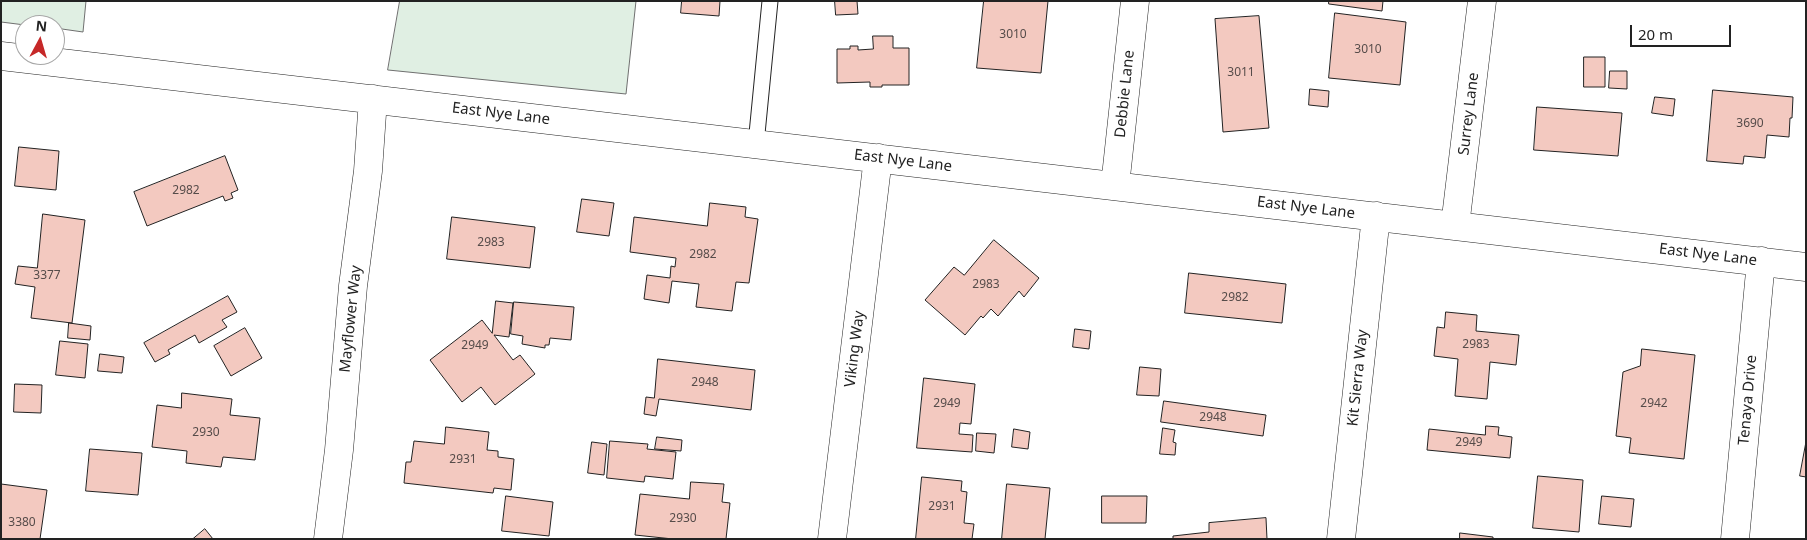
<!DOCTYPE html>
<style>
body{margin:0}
#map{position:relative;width:1807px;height:540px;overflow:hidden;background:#fff;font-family:"Noto Sans",sans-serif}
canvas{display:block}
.frame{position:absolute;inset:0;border:2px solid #222;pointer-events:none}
.north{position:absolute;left:15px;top:15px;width:50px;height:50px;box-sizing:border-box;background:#fff;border:1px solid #a7a7a7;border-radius:50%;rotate:6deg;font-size:14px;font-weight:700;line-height:20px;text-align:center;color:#222}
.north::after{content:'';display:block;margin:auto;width:18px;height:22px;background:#c62828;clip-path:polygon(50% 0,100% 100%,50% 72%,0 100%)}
.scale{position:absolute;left:1630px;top:25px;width:101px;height:22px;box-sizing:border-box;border:2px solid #222;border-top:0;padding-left:6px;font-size:15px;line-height:18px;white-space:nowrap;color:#222;-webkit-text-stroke:4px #fff;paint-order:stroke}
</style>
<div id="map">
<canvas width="1807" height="540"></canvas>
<div class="frame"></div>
<div class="north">N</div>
<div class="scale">20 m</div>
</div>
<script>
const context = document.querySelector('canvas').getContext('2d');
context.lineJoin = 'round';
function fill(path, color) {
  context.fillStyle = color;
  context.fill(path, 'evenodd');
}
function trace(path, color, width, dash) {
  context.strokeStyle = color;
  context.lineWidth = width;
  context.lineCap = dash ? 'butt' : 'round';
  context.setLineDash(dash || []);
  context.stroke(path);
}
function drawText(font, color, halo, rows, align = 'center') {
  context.font = font + ' "Noto Sans",sans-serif';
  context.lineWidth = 4;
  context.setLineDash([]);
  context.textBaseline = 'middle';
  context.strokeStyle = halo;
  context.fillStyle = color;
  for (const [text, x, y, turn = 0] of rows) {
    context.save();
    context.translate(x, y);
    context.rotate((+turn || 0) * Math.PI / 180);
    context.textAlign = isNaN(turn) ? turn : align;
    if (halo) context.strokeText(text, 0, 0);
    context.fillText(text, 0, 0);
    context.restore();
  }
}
const green = new Path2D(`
 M1 1H86L83 32 55 28V25H25L1 22Z
 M400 1H636L626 94 388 70Z`);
fill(green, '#e0efe3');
trace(green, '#6f6f6f', 1);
const building = new Path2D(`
 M682 1H720L719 16 681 13Z
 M835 1H857L858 14 836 15Z
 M984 1H1048L1041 73 977 68Z
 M1329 1H1383L1382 11 1329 4Z
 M1335 13 1406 22 1400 85 1329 78Z
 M1259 16 1269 128 1223 132 1215 19Z
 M873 36H893V48H909V85H882V87H870V82L837 83V49H850V46H858V50L873 49Z
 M1584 57H1605V87H1584Z
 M1610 71H1627V89L1609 88Z
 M1310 89 1329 91 1328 107 1309 105Z
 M1713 90 1793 97 1792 118H1790L1789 137 1767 135 1765 158 1744 156 1743 164 1707 161Z
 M1655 97 1675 99 1673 116 1652 113Z
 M1537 107 1622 113 1618 156 1534 150Z
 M19 147 59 151 56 190 15 186Z
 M225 156 238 190 231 193 233 198 225 201 223 196 147 226 134 192Z
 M582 199 614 203 609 236 577 232Z
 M710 203 746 207 745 217 758 219 749 283 736 282 732 311 696 307 699 284 672 281 669 303 644 299 647 275 670 278 671 266 675 267 676 258 630 252 634 217 707 226Z
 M43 214 85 220 72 323 31 318 35 287 15 284 18 266 37 268Z
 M452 217 535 227 530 268 447 259Z
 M994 240 1039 278 1024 297 1019 291 998 316 991 309 983 318 981 316 965 335 925 300 954 267 964 275Z
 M1189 273 1286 284 1282 323 1185 313Z
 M228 296 237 312 222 320 227 327 199 343 195 335 168 350 170 354 155 362 144 343Z
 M496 301 513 303 509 337 494 335 513 360 520 355 535 374 495 405 481 387 462 402 430 360 482 320 492 333Z
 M514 302 574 307 571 340 550 338 549 345H545V348L522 344 523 336 511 334Z
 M1446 312 1477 315 1476 331 1519 335 1516 365 1490 362 1487 399 1455 396 1458 359 1434 356 1437 327 1444 328Z
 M69 323 91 326 90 340 68 338Z
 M245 328 262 358 231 376 214 346Z
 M1075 329 1091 331 1089 349 1073 347Z
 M60 341 88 344 85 378 56 375Z
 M1642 349 1695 355 1684 459 1629 453 1631 438 1616 436 1623 372 1640 366Z
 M100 354 124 357 122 373 98 371Z
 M658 359 755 370 751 410 659 399 656 416 644 414 646 397 654 398Z
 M1140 367 1161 369 1159 396 1137 395Z
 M924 378 975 384 971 424 960 423 959 434 973 435 972 452 917 448Z
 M15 384 42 385 41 413 14 412Z
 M182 393 232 399 230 415 260 418 255 460 223 457 221 467 186 463 187 451 152 447 157 405 181 408Z
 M1164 401 1266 415 1263 436 1161 422Z
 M1486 426 1499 427 1498 435 1512 437 1510 458 1427 450 1429 429 1485 435Z
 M446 427 489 432 487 450 498 451V457L514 459 511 490 494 488 493 493 404 483 406 462H411L414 441 444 444Z
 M1163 428 1175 430 1173 442 1176 443 1175 455 1160 454Z
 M1014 429 1030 432 1028 449 1012 447Z
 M977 433 996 434 994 453 976 451Z
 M657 437 682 440 681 451 655 449Z
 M610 441 648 444 647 449 676 452 673 479 645 476 644 482 607 478Z
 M592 442 607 444 604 475 588 473Z
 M1806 442V477L1800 476Z
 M90 449 142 453 138 495 86 491Z
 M1538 476 1583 480 1579 532 1533 528Z
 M922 477 962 481 961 491 967 492 964 523 974 524 972 539H916Z
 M691 482 724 484 722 502 730 503 726 539H673L635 535 640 494 689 499Z
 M1 484 47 490 40 539H1Z
 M1007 484 1050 488 1045 539H1002Z
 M506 496 553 502 549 536 502 531Z
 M1102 496H1147L1146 523H1102Z
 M1602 496 1634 499 1631 527 1599 524Z
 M1266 518 1267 539H1173V536L1209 532V523Z
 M205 529 213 539H193Z
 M1460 533 1493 537V539H1460Z`);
fill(building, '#f3c9c0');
trace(building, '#222', 1);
const service = new Path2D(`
 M756 144 770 1`);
const minor = new Path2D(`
 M1 56 1806 267
 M1115 186 1135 1
 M1455 226 1482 1
 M328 539 339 450 353 286 368 171 373 99
 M832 539 878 158
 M1341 539 1376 216
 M1735 539 1761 261`);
trace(service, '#222', 17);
trace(minor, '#222', 29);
trace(service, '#fff', 15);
trace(minor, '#fff', 28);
drawText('12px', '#564c4a', null, [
 ["3010",1013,35],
 ["3010",1368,50],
 ["3011",1241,73],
 ["3690",1750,124],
 ["2982",186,191],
 ["2983",491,243],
 ["2982",703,255],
 ["3377",47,276],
 ["2983",986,285],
 ["2982",1235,298],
 ["2983",1476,345],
 ["2949",475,346],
 ["2948",705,383],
 ["2949",947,404],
 ["2942",1654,404],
 ["2948",1213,418],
 ["2930",206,433],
 ["2949",1469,443],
 ["2931",463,460],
 ["2931",942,507],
 ["2930",683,519],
 ["3380",22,523]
]);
drawText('15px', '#222', '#fff', [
 ["Debbie Lane",1125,94,-84],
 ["East Nye Lane",501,114,7],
 ["Surrey Lane",1469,114,-83],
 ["East Nye Lane",903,161,7],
 ["East Nye Lane",1306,208,7],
 ["East Nye Lane",1708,255,7],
 ["Mayflower Way",351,319,-84],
 ["Viking Way",855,349,-83],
 ["Kit Sierra Way",1358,378,-84],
 ["Tenaya Drive",1748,400,-85]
]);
</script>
